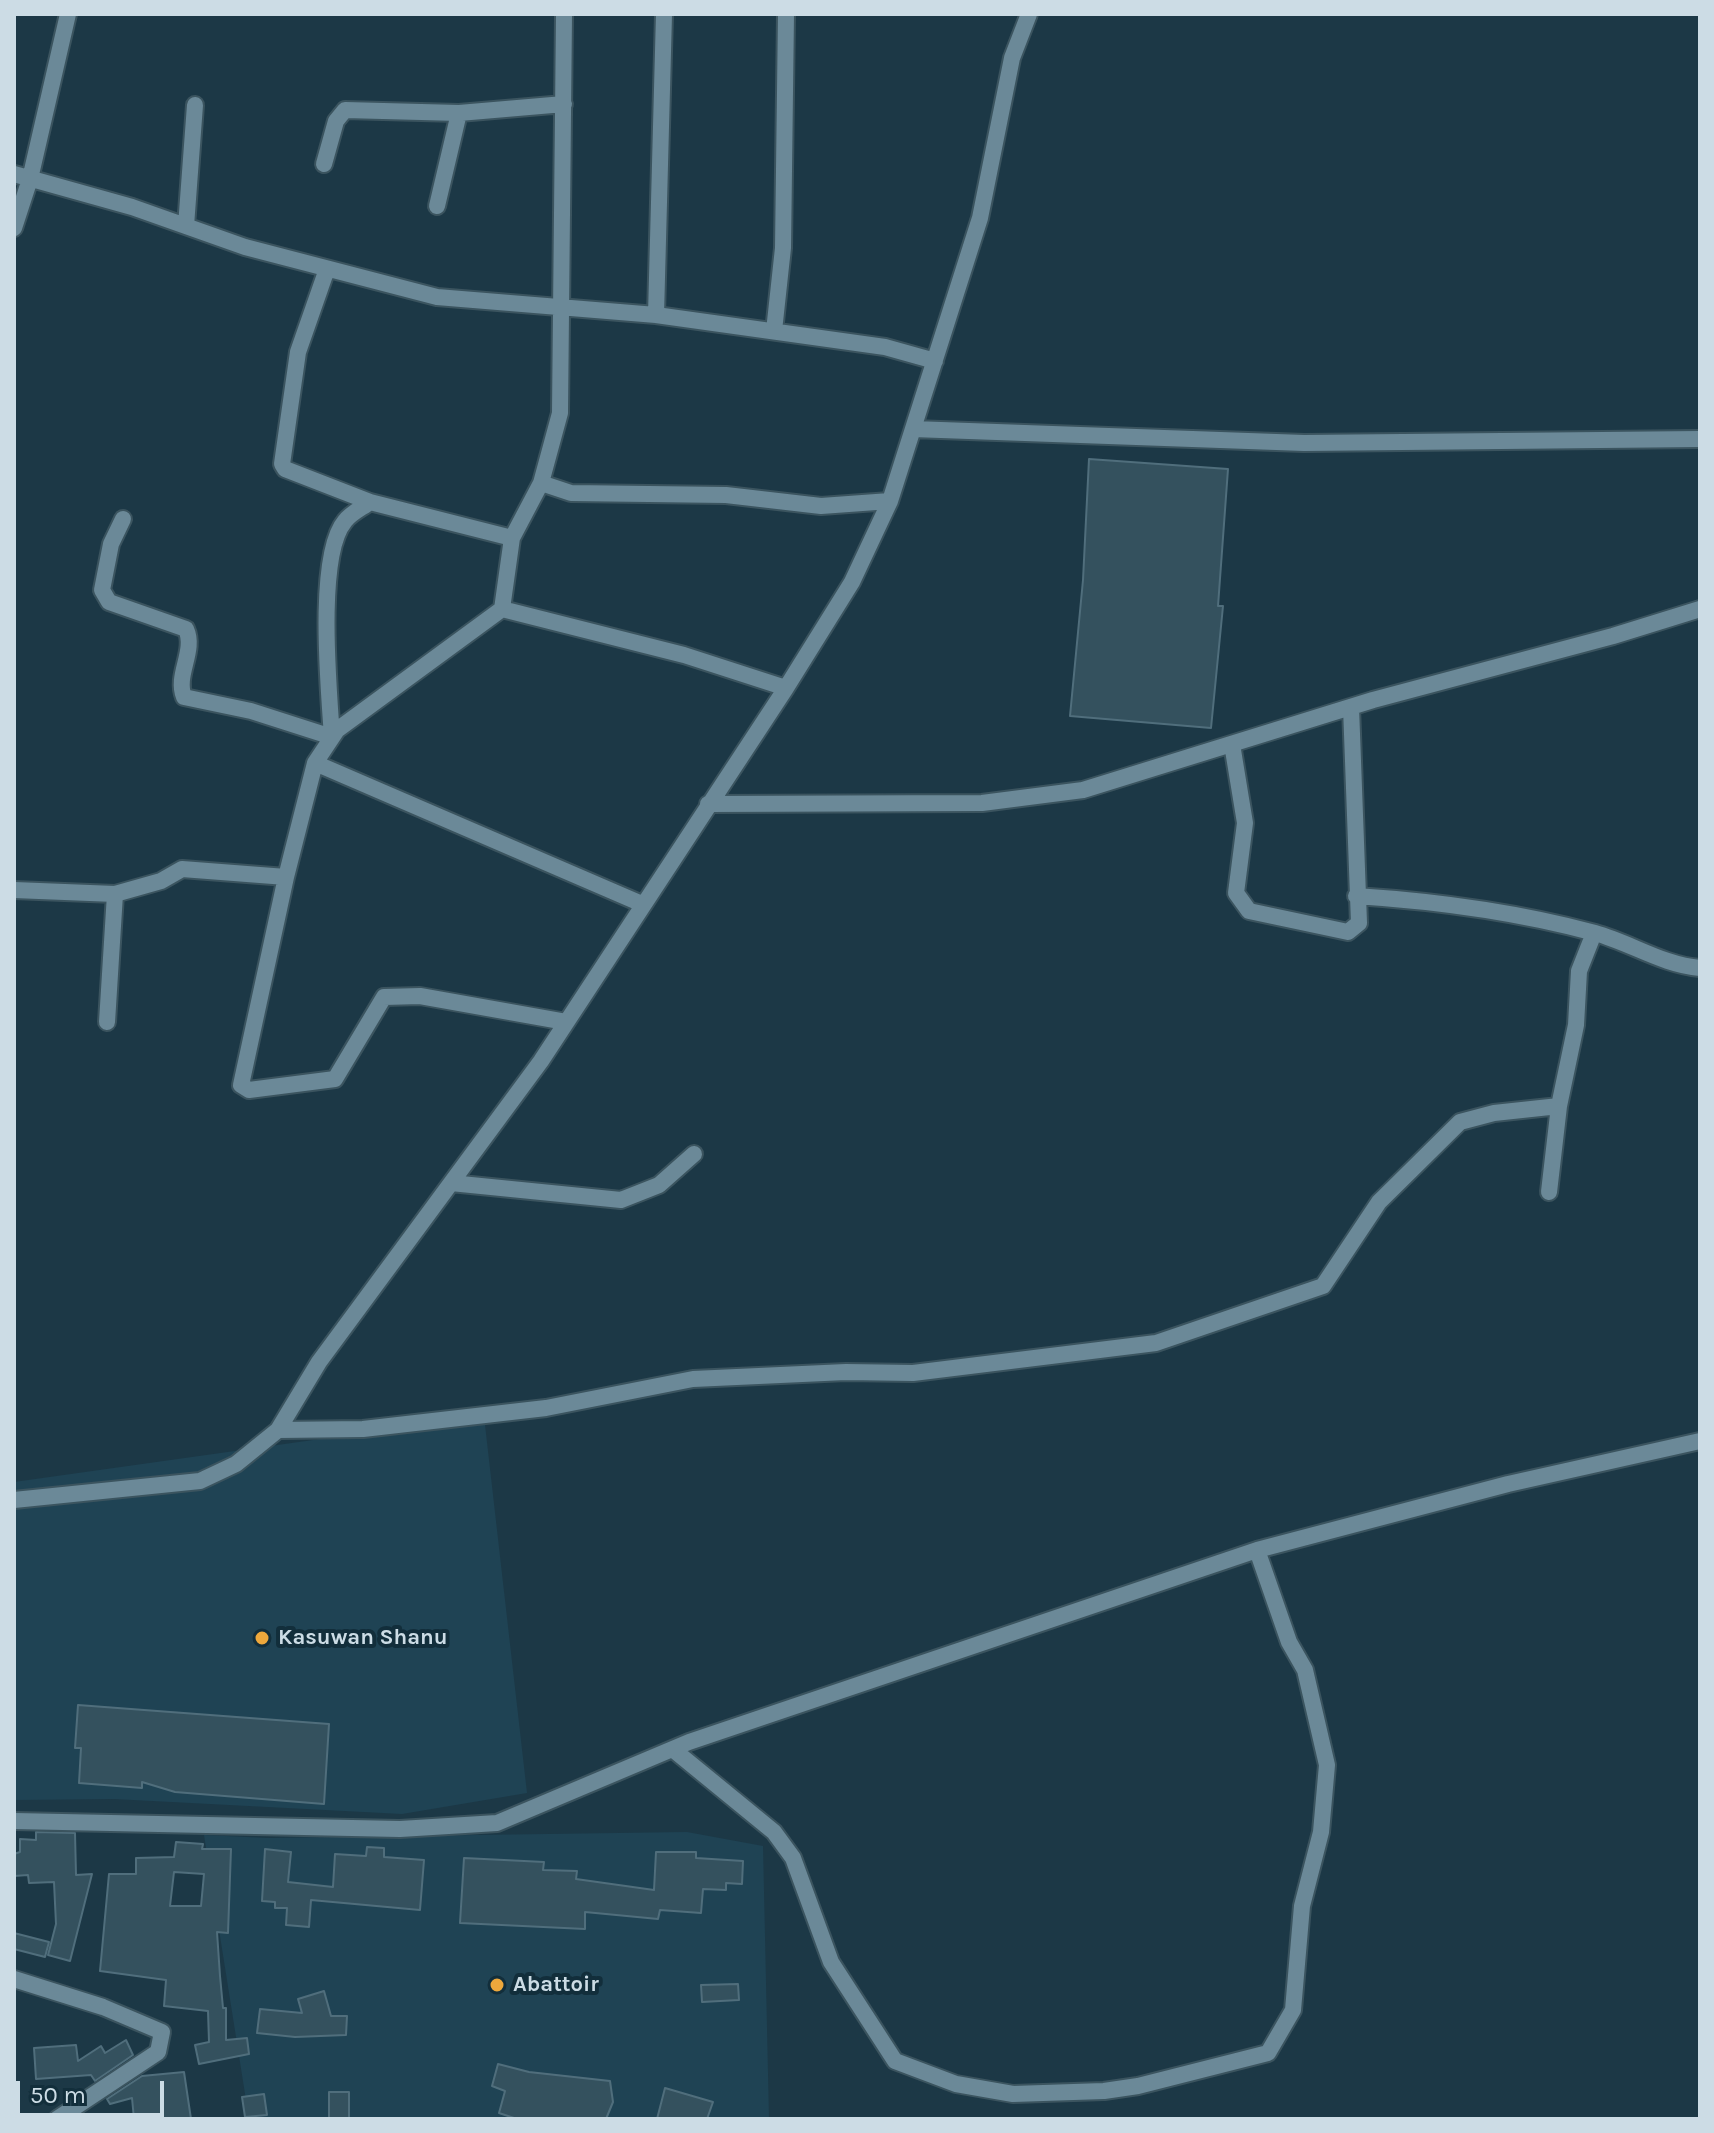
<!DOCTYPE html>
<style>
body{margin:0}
#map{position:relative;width:1714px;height:2133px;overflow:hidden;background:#1c3846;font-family:Karla,sans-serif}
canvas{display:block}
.frame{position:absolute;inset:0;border:16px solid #ccdce5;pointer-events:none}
.scale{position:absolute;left:16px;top:2081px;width:148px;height:36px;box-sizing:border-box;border:4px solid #ccdce5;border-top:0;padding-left:10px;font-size:24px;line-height:28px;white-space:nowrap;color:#ccdce5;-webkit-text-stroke:6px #122e3b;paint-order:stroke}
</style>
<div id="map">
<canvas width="1714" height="2133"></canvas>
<div class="frame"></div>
<div class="scale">50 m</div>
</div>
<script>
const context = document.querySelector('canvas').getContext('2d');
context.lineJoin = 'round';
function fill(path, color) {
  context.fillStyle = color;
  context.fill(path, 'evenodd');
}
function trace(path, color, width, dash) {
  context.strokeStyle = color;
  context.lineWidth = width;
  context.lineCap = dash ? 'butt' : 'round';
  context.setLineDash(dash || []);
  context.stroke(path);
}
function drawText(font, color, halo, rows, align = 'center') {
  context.font = font + ' Karla,sans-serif';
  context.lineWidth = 8;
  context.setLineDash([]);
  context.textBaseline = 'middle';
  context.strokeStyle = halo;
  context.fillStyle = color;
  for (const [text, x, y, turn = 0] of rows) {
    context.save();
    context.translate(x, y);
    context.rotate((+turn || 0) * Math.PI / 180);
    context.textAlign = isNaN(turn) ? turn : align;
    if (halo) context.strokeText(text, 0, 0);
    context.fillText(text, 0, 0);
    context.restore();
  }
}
fill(new Path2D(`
 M484 1416 527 1793 402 1814 114 1799 14 1800V1482Z
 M687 1832 763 1846 769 2119H249L204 1835 268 1838Z`), '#1f4354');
const building = new Path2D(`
 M1089 459 1228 469 1218 606H1223L1211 728 1070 716 1083 580Z
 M78 1705 329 1724 324 1804 175 1792 142 1782V1788L79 1783 81 1748H75Z
 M36 1832 75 1833 76 1875 92 1874 70 1961 48 1955 56 1924 54 1882 29 1883 28 1875 14 1876V1854L20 1852V1839L36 1840Z
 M176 1842 203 1844 202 1849H231L228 1933 217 1932 220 1976 223 2008H226V2040L247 2038 249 2054 199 2064 195 2045 209 2042 208 2011 164 2006 166 1980 100 1971 109 1874H136V1858L174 1857ZM174 1872 204 1874 201 1906H170Z
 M367 1847 384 1848V1857L424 1860 420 1910 311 1900 309 1927 286 1925 287 1908H275V1902L262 1901 265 1849 291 1852 288 1882 333 1887 335 1854 366 1856Z
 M656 1852H696V1858L743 1861 742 1884 726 1883V1890L703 1889 701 1913 660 1910 658 1919 585 1912V1929L460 1923 464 1858 544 1862 543 1870 577 1871 576 1879 654 1890Z
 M14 1933 49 1942 45 1957 14 1949Z
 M738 1984 739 2000 702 2002 701 1985Z
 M324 1991 331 2016H347L346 2035 295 2037 257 2033 260 2009 302 2013 298 1999Z
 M126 2040 133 2055 95 2081 91 2075 36 2079 34 2048 76 2045 78 2061 101 2046 105 2053Z
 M498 2064 529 2072 610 2081 613 2102 606 2119H517L499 2113 505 2091 492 2086Z
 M184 2072 191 2119H134L132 2098 110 2104 107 2099 142 2076Z
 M665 2088 713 2102 707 2119H657Z
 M329 2092H349V2119H329Z
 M264 2094 267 2115 245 2117 242 2097Z`);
fill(building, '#34515e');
trace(building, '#506e7c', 2);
const street = new Path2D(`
 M564 14 560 413 541 483 512 538 502 609 337 730 315 763 286 877 241 1085 249 1090 335 1079 384 997 420 996 566 1022
 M324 164 336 121 345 110 459 113 564 104
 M14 174 132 207 245 247 437 297 656 315 885 347 935 361
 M437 206 459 113
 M186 226 195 105
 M14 228 30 179 68 14
 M327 269 298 352 282 464 285 469 370 502 512 538
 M656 315 664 14
 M774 331 783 248 786 14
 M913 429 1304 443 1700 439
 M541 483 571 493 726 495 821 506 890 501
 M123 519 111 544 102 590 109 602 186 629C196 651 175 675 184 697L251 711 332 737C329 691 316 555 345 521 351 513 362 508 370 502
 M502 609 684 655 786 688
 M1232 744 1245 823 1236 893 1249 911 1348 932 1359 923 1351 707
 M315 763 642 904
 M708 804 982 803 1083 790 1373 700 1613 636 1700 609
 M14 890 115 894 161 881 182 869 286 877
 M1356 896C1433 901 1521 913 1595 933 1631 943 1663 965 1700 968
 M107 1022 115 894
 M451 1183 621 1200 659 1185 694 1154
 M1549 1192 1559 1106 1576 1025 1579 971 1594 933
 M278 1430 363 1429 546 1408 693 1379 846 1372 913 1373 1156 1343 1323 1286 1379 1202 1460 1122 1494 1113 1559 1106
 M14 1500 200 1481 236 1464 278 1430 319 1362 541 1061 786 688 852 582 890 501 980 218 1012 58 1029 14
 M675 1751 774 1832 793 1858 831 1962 895 2061 956 2084 1013 2094 1104 2091 1138 2086 1268 2053 1293 2010 1302 1906 1321 1832 1327 1765 1305 1670 1289 1642 1257 1550
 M14 1821 400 1829 497 1823 689 1742 1257 1550 1508 1484 1700 1441
 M14 1979 103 2007 162 2032 158 2052 57 2119`);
trace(street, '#3b545f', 20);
trace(street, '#6b8998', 16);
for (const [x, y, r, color] of [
 [262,1638,8,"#eda83c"],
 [497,1985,8,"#eda83c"]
]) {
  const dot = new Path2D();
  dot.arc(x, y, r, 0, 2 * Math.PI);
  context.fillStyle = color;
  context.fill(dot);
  trace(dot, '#122e3b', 3);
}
drawText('bold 22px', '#ccdce5', '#122e3b', [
 ["Kasuwan Shanu",278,1638],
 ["Abattoir",513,1985]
], 'left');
</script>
